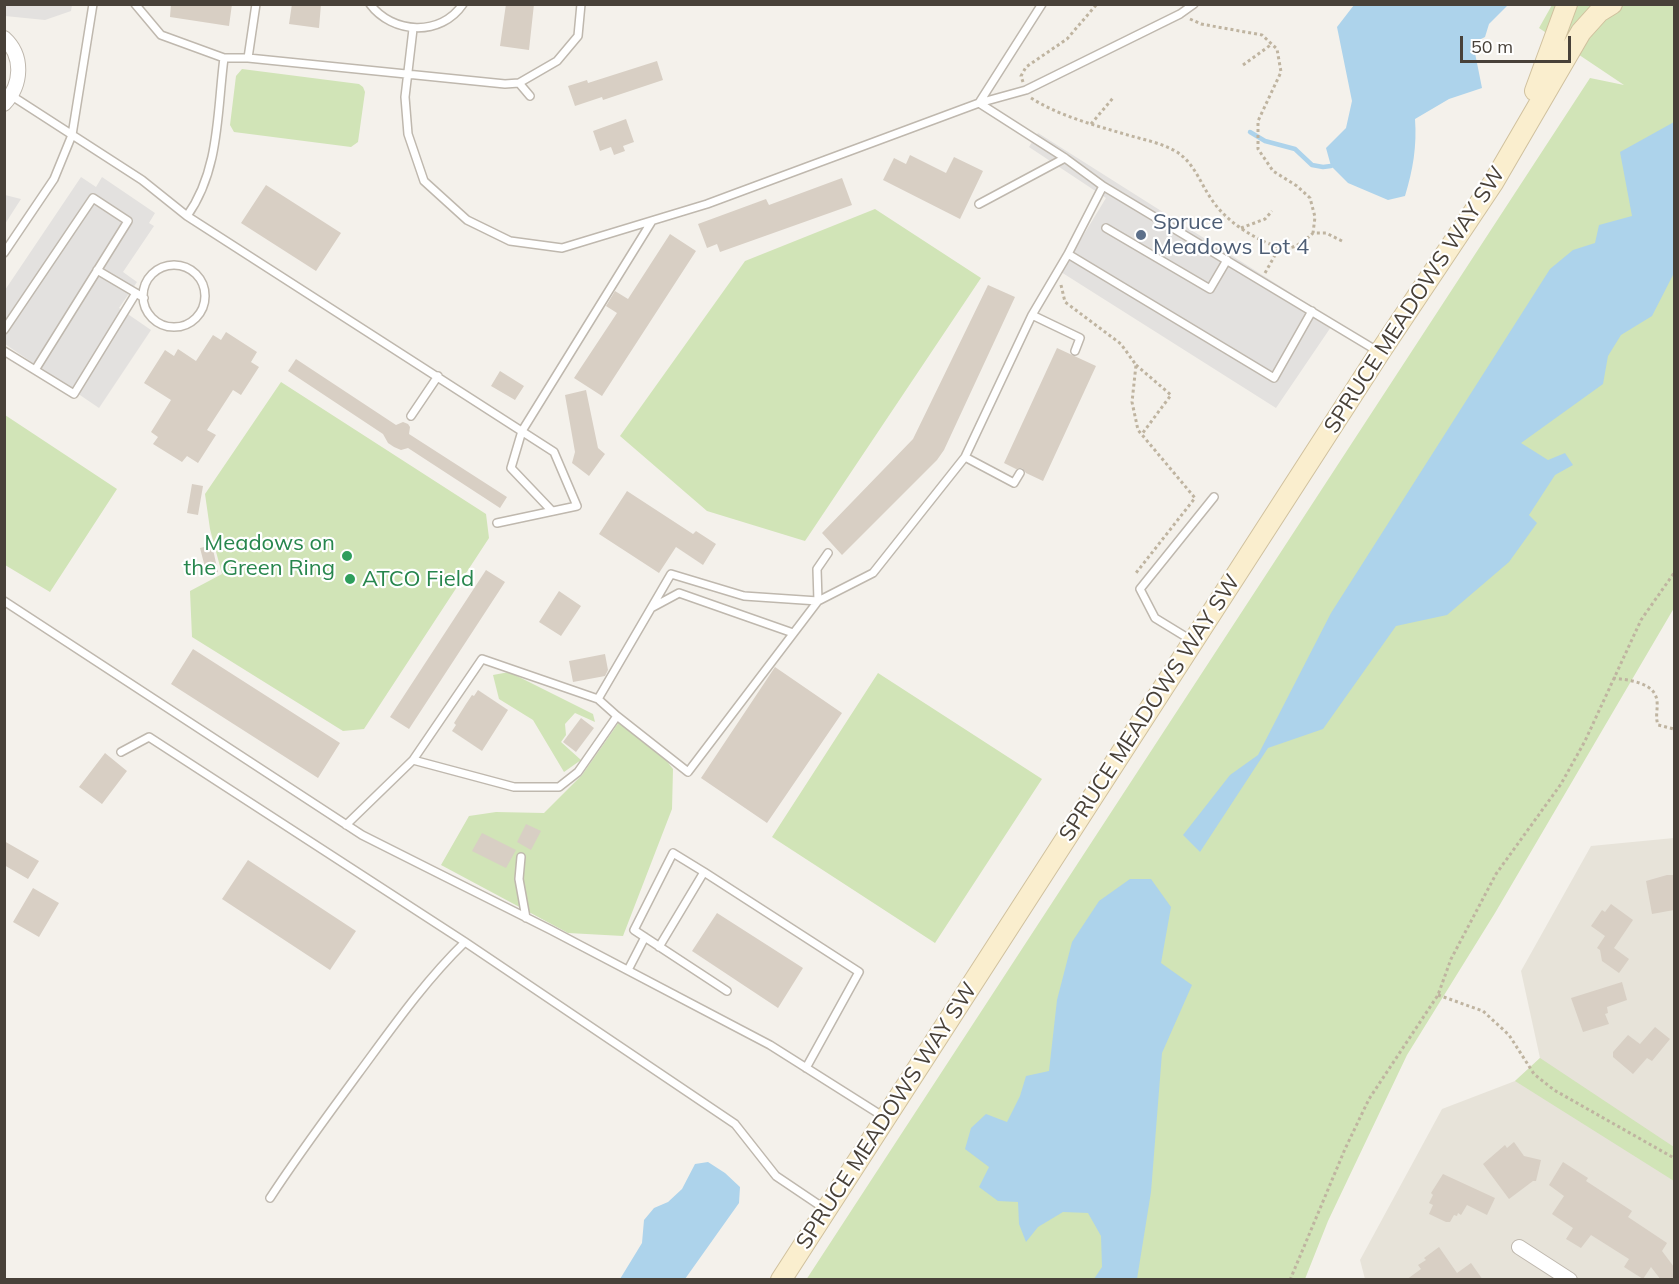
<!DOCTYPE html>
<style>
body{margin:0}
#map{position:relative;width:1679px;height:1284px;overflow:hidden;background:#f4f1eb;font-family:Mulish,sans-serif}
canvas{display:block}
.frame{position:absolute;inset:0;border:6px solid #484139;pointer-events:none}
.scale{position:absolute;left:1460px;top:36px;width:111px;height:27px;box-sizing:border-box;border:3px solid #484139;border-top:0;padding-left:8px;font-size:18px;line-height:21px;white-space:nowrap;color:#484139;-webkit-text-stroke:4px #fff;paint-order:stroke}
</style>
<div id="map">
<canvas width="1679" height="1284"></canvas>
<div class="frame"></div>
<div class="scale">50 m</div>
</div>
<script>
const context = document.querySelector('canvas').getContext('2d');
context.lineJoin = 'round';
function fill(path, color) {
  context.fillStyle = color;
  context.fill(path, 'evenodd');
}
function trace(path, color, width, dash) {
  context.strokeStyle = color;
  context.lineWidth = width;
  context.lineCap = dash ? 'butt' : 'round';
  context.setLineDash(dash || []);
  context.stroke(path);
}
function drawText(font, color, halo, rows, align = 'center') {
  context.font = font + ' Mulish,sans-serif';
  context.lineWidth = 4.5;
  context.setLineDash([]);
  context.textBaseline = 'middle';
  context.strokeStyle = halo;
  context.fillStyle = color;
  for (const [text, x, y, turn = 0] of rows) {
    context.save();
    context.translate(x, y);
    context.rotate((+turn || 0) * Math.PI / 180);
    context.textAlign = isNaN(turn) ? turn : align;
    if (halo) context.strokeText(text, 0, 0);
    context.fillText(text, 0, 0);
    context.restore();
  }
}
fill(new Path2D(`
 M1674 838V1279H1365L1360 1260 1442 1109 1515 1081 1540 1058 1521 971 1591 846Z`), '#e7e3d9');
fill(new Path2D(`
 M1552 5H1674V608L1495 913 1407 1055 1328 1221 1305 1279 806 1280 1590 78 1624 85 1539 28Z
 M242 69 359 84 363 87 365 92 358 142 351 147 234 132 230 125 236 76Z
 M875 209 981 278 805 541 707 511 620 436 745 261Z
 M281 382 486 514 489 538 364 729 343 731 192 637 190 591 222 574 210 529 205 494Z
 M5 415 117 489 50 592 5 565Z
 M509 672 593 714 595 722 575 713 565 724 566 735 561 742 581 760 564 772 533 720 499 699 493 675Z
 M878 673 1042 779 935 943 772 837Z
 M619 722 649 738 673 769 672 809 623 936 568 933 441 865 469 816 496 812 544 813 582 775Z
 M1540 1058 1674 1147V1181L1515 1081Z`), '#d1e4b7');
fill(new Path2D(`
 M4 5 5 4 72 5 71 11 45 20 5 16Z
 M1038 133 1335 321 1276 408 1061 272 1106 198 1029 147Z
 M81 177 96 187 102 177 155 213 149 223 154 226 123 272 137 282 119 308 151 330 99 408 5 344V290Z
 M5 195 21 199 5 224Z`), '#e3e1df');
fill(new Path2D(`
 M1354 5H1508L1489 24 1485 37 1473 43 1482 88 1449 99 1415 119C1417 146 1413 170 1405 196L1388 200 1348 183 1331 166 1326 148 1346 128 1352 101 1337 27Z
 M1674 122V273L1652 316 1621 335 1608 356 1603 384 1521 443 1548 460 1565 453 1573 465 1555 475 1529 515 1537 523 1509 562 1447 615 1396 626 1323 729 1268 748 1200 852 1183 835 1230 775 1258 755 1331 613 1550 269 1573 250 1595 243 1599 225 1632 216 1620 152Z
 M1130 879H1151L1171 907 1161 963 1192 985 1162 1053 1151 1192 1137 1279H1094L1102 1267 1101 1236 1088 1213 1063 1212 1038 1227 1026 1242 1019 1224 1018 1202 998 1201 979 1187 989 1167 965 1149 971 1128 986 1114 1007 1122 1020 1096 1026 1076 1049 1071 1057 1000 1072 942 1099 901Z
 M708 1162 725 1173 740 1187 739 1203 685 1279H620L642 1243 644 1220 654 1208 668 1202 682 1189 695 1164Z`), '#add3eb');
trace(new Path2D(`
 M1250 132 1265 141 1295 149 1312 165 1323 167 1331 166`), '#add3eb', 4.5);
fill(new Path2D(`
 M171 4H232L229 26 170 17Z
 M292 4H321L319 28 289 24Z
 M506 4H534L529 50 500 46Z
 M657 61 663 80 603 100 602 97 575 106 568 86 587 80 588 83Z
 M626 119 634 142 623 146 625 151 614 155 611 147 600 151 593 131Z
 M910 155 946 173 954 157 983 171 960 219 883 180 894 158 906 164Z
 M842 178 852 205 720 252 717 244 707 248 698 224 766 199 769 205Z
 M266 185 341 233 316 271 241 223Z
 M670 234 696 251 602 396 574 378 617 313 606 306 615 291 628 299Z
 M988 285 1015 297 944 450 937 460 842 555 822 533 913 439Z
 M226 332 257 352 251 362 259 367 241 395 233 390 207 430 216 435 198 463 187 456 182 462 153 444 158 437 151 432 171 400 144 383 165 350 174 356 178 349 196 361 213 335 221 340Z
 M1057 348 1096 366 1043 481 1026 473 1022 468 1016 469 1004 463Z
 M296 359 396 425 403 422 408 424 410 427 409 434 507 497 500 508 408 448 401 450 394 447 388 443 383 434 288 371Z
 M500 371 524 386 515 400 491 386Z
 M586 390 598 448 605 454 589 476 572 463 575 452 565 395Z
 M192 484 203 486 198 515 187 513Z
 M627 491 693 534 696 531 716 544 703 565 676 547 659 573 599 534Z
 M212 545 218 572 207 575 200 548Z
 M486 570 505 582 409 729 390 717Z
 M559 591 581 606 561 636 539 622Z
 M193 649 340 743 318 778 171 684Z
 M605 654 608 670 605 676 573 682 569 661Z
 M775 667 842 713 767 823 701 778Z
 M478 690 508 710 482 751 452 731 456 725 454 723 466 704 472 695 474 696Z
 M581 718 594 728 576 752 563 742Z
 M105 753 127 771 102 804 79 787Z
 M526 824 541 831 531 850 517 842Z
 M482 833 516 850 506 868 472 851Z
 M4 841 39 861 28 879 4 865Z
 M248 860 356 931 330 970 222 899Z
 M1667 875H1674V910L1652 914 1646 881Z
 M33 888 59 903 39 937 13 922Z
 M1611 904 1633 920 1614 948 1629 959 1619 973 1602 961 1600 950 1597 948 1605 936 1591 926 1602 910 1605 912Z
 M717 913 803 968 778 1008 692 951Z
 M1622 982 1627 1000 1607 1007 1608 1013 1605 1014 1609 1024 1583 1032 1571 998Z
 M1655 1027 1670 1039 1652 1061 1647 1058 1633 1074 1613 1057V1052L1628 1035 1640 1044Z
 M1514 1142 1524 1156 1541 1160 1536 1181H1533L1509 1199 1483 1164 1505 1145 1507 1148Z
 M1563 1162 1588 1178 1586 1181 1632 1211 1628 1217 1667 1243 1662 1251 1674 1267V1280H1661L1651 1267 1643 1279 1624 1267 1629 1259 1591 1235 1581 1248 1566 1239 1573 1228 1552 1214 1564 1196 1549 1185Z
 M1443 1174 1495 1198 1487 1215 1467 1205 1461 1215 1458 1213 1457 1216 1454 1215 1450 1222H1446L1429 1214 1433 1205 1429 1203 1433 1195 1431 1193Z
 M1439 1247 1457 1273 1471 1263 1483 1280H1406L1421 1269 1418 1265 1426 1260 1424 1258Z`), '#d8cfc4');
const lane = new Path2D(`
 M135 4 161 35 224 58H248L505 84 519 83 557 61 578 36 581 4
 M370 4C392 34 441 37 463 4
 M413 29 405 97 408 134 424 181 467 220 510 241 562 248 707 204 979 103 1026 90 1180 14 1194 4
 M248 58 256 4
 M519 83 530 96
 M12 96 142 180 187 216 554 452 577 506 497 523
 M979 103 1065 158 1103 186 1379 352
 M979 103 1042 4
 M979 204 1065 158
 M187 216C220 170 217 111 224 58
 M1106 228 1210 289 1227 260
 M4 253 54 179 72 135 93 4
 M1068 254 1274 378 1312 311
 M143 296a31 31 0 1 1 62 0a31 31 0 1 1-62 0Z
 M97 270 136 293
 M1032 315 1080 338 1075 351
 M4 330 93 198 128 221 35 370
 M4 351 74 394 136 293 144 298
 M411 416 438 376
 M965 457 1014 483 1020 473
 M552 511 511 468 522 431 652 221
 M4 601 362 835 551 930 770 1045 884 1117
 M653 607 679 593 793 633
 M1191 640 1155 618 1140 589 1214 497
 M598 699 671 574 744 596 818 601 873 573 965 457 1032 315 1068 254 1103 186
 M617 716 688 772 818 601 817 569 828 553
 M121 752 149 737 465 942 735 1124 776 1176 825 1209
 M346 825 413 760 482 659 598 699 617 716 578 772 559 787H514L413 760
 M521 857 519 879 526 918
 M704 872 673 853 634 930 727 991
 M659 947 704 872 859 972 806 1068
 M628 970 645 937
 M270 1198C298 1155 328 1115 358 1074 392 1028 424 982 465 942`);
const street = new Path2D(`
 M4 38C24 56 22 85 4 104
 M1519 1247 1570 1280`);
const secondary = new Path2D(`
 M1535 91 1567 4
 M781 1280 1380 352 1493 183 1581 32 1599 12 1612 4`);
trace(lane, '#bfb8ae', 10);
trace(street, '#bfb8ae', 16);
trace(secondary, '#d0c19e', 22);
trace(new Path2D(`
 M1190 19 1201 24 1262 35 1277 49 1281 72 1258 121V149L1273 171 1297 186 1310 198 1315 217 1313 233
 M1243 65 1272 44
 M1023 82 1021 76 1026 67 1067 39 1097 4
 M1031 98C1058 115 1090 124 1121 133 1140 139 1160 142 1177 152 1195 164 1200 183 1212 200 1225 219 1244 232 1265 242 1287 252 1295 250 1313 233H1326L1342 241
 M1091 124 1113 98
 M1241 228 1265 219 1272 211
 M1265 273 1279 248
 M1061 285 1065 302 1121 344 1136 365 1132 402 1138 430 1195 498 1136 573
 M1136 365 1171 395 1142 434
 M1613 678C1628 680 1655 682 1657 701 1658 710 1655 716 1658 725L1674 729
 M1438 995 1483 1011 1509 1035 1534 1074 1554 1090 1674 1158
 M1290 1280 1345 1149 1369 1099 1438 995 1451 959 1496 874 1561 784 1585 741 1641 620 1674 573`), '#bfb4a0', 3, [3, 3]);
trace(lane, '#fff', 7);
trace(street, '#fff', 14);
trace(secondary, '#faeece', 20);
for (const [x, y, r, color] of [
 [1141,235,6,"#5c6f8a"],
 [347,556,6,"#2e9e5b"],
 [350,579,6,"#2e9e5b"]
]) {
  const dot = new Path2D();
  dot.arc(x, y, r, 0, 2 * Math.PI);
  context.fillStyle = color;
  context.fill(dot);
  trace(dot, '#fff', 2);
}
drawText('22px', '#4e5e75', '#fff', [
 ["Spruce",1153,222],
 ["Meadows Lot 4",1153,247]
], 'left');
drawText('22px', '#484139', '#fff', [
 ["SPRUCE MEADOWS WAY SW",1415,300,-57],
 ["SPRUCE MEADOWS WAY SW",1150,708,-57],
 ["SPRUCE MEADOWS WAY SW",887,1116,-57]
]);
drawText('22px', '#27864d', '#fff', [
 ["Meadows on",335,543],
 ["the Green Ring",335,568],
 ["ATCO Field",362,579,"left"]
], 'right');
</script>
